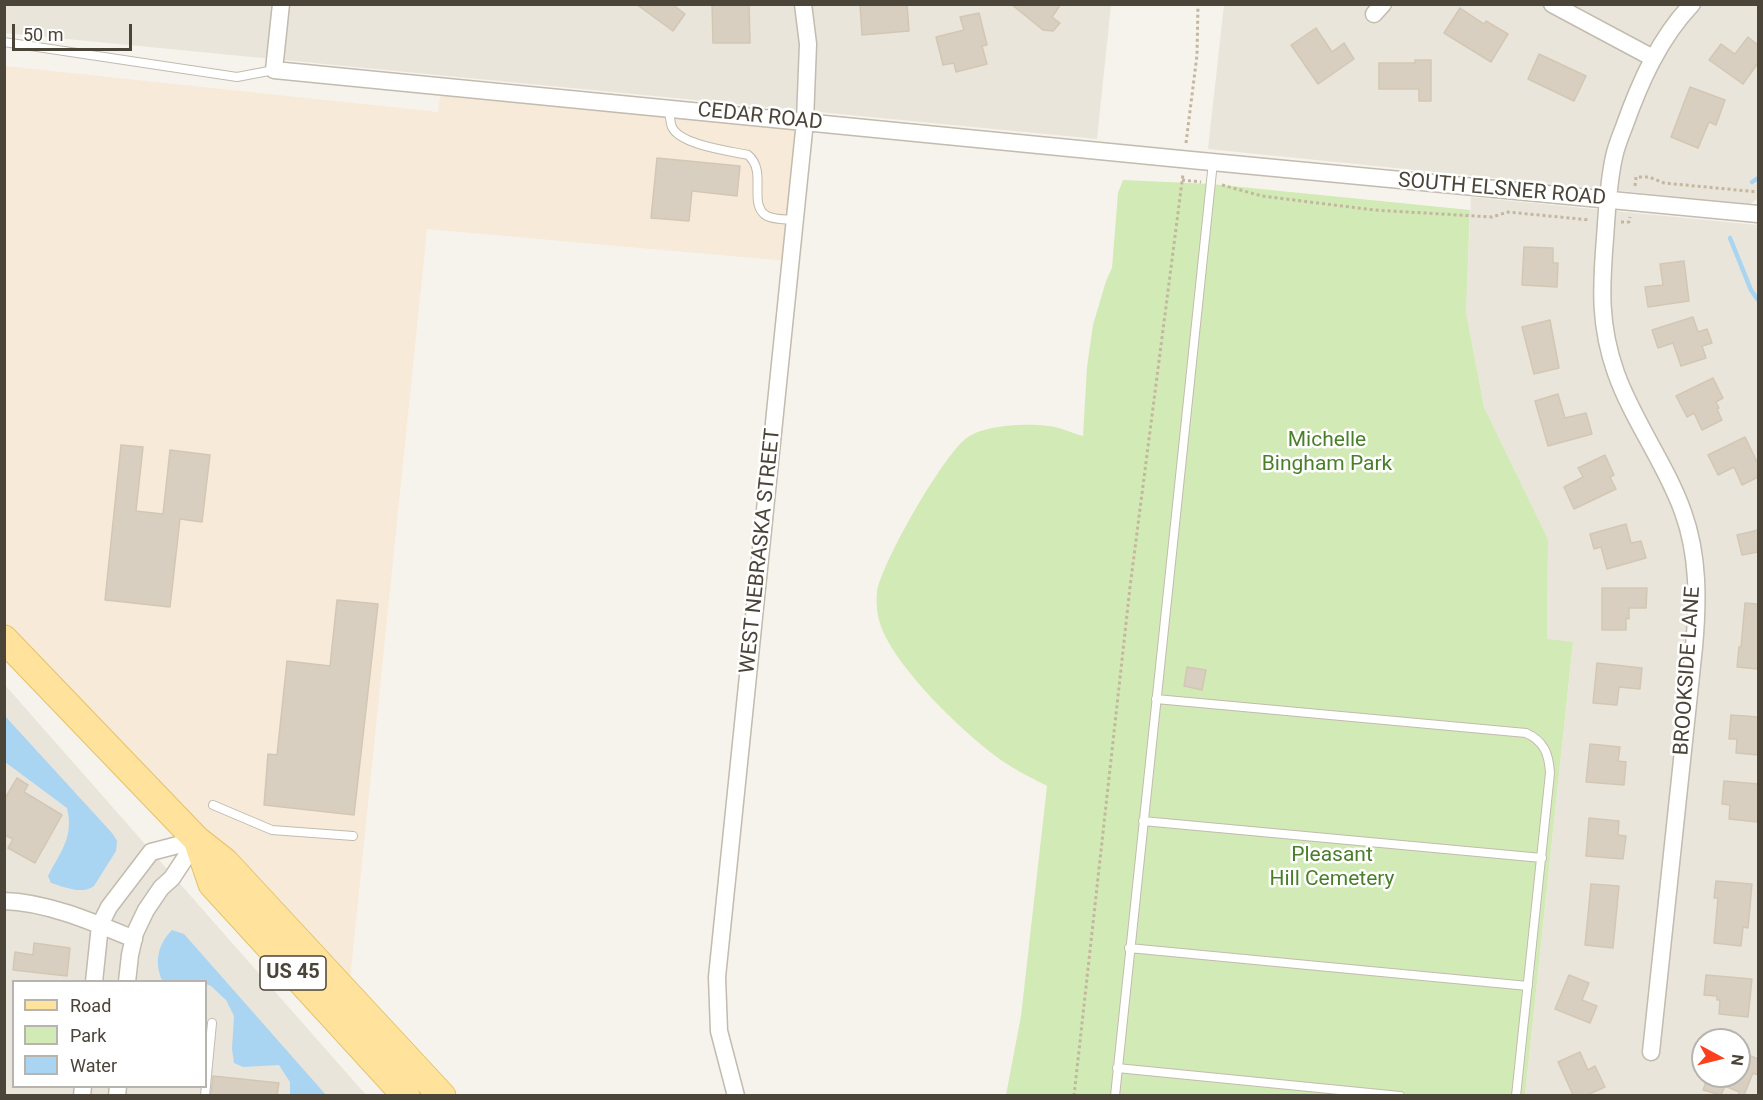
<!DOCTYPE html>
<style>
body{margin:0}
#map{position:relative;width:1763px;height:1100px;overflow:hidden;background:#f6f3ec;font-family:Roboto,sans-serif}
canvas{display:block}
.frame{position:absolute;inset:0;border:6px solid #4b4439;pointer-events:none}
.legend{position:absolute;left:12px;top:980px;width:195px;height:108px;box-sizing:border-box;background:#fff;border:2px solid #b7b4b0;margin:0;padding:8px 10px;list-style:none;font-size:18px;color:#4b4439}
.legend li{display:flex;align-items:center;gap:12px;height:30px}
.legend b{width:30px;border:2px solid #b7b4b0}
.north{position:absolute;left:1691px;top:1028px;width:60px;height:60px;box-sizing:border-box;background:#fff;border:2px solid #b7b4b0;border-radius:50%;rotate:97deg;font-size:16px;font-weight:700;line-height:24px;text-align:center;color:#4b4439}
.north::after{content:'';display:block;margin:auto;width:21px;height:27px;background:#fc3f1d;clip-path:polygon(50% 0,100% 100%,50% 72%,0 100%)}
.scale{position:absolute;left:12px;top:24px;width:120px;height:27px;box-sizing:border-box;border:3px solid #4b4439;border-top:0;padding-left:8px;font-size:18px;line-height:21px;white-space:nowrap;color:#4b4439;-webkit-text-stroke:4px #fff;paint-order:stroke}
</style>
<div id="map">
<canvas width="1763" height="1100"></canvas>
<div class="frame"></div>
<ul class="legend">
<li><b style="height:8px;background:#ffe39c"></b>Road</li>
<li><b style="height:16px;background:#d2eab5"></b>Park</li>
<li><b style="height:16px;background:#a9d4f2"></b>Water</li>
</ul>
<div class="north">N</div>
<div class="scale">50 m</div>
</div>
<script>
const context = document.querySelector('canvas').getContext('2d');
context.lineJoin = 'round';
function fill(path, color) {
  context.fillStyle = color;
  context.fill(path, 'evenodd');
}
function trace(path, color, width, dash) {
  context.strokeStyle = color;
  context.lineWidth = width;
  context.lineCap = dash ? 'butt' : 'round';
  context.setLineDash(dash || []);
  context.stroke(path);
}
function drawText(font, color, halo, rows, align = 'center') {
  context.font = font + ' Roboto,sans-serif';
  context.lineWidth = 5;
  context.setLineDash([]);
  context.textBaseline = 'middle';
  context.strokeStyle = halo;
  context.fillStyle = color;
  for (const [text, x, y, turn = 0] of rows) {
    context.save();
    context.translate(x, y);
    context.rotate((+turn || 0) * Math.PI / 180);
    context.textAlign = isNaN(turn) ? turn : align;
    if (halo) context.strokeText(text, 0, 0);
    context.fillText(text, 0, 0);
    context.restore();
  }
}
fill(new Path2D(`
 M4 5H1111L1097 139 5 33Z
 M1224 5H1758V198L1750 204 1208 149Z
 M1471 197 1758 225V1095H1525L1573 643 1547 640 1548 539 1484 407 1466 312ZM1703 1040H1739V1076H1703Z
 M5 685 366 1095H5ZM14 982H206V1086H14Z`), '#eae5da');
fill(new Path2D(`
 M5 66 438 112 441 89 801 125 787 261 427 229 349 989 5 630Z`), '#f7ead8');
fill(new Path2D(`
 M1123 180 1211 184 1470 210 1466 312 1484 407 1548 539 1547 639 1573 642 1525 1095H1006L1021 1016 1047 786C1034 779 1019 772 1007 764 969 739 890 664 879 620 877 613 876 600 877 592 881 564 944 453 968 437 986 425 1027 423 1048 426 1060 427 1071 433 1083 436L1087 367 1093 325 1106 281 1112 268 1118 193Z`), '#d2eab5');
fill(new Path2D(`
 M4 715 112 833 117 841 116 851 94 886C81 895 65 887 51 883L48 876C61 851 74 837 67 808L5 762Z
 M172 930 184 934 326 1095H290V1082L279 1065 243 1067 234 1063 232 1049 234 1016 226 1000 211 986 206 984V982L162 980C154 962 158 944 172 930Z`), '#a9d4f2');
trace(new Path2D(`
 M1752 182 1758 178
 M1730 238 1751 290 1758 300`), '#a9d4f2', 4.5);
const building = new Path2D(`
 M636 4H672L685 14 673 31Z
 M712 4H749L750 43H713Z
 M860 4H907L909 31 862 35Z
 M1011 4H1061L1052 17 1060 23 1053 31 1043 30Z
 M1460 8 1484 24 1486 21 1508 34 1491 62 1444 33Z
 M979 13 987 45 982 46 987 64 956 72 954 63 943 65 936 37 964 30 960 17Z
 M1316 28 1332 52 1344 43 1354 59 1318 84 1291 45Z
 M1748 37 1758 45V63L1743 84 1709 60 1721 44 1735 54Z
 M1539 54 1586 76 1574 101 1528 79Z
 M1415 60H1431V101H1419V89H1379V63H1415Z
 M1690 87 1725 100 1716 125 1709 122 1698 148 1671 137Z
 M657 158 740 166 737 196 692 191 689 221 651 218Z
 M1524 247 1553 248V263H1558L1557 287 1522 285Z
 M1684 261 1689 301 1648 307 1645 287 1663 285 1660 264Z
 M1693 317 1698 332 1707 329 1712 343 1702 346 1706 358 1681 366 1673 343 1658 348 1652 330Z
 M1550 320 1559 368 1534 374 1522 327Z
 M1713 378 1723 398 1716 402 1719 408 1717 409 1722 420 1702 430 1694 413 1687 417 1676 396Z
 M1558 394 1565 418 1586 413 1592 434 1548 446 1535 401Z
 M1745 437 1758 464V477L1742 485 1734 467 1718 475 1708 455Z
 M121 445 143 447 136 511 163 514 170 450 210 455 202 522 180 519 170 607 105 600Z
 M1605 455 1614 475 1610 477 1616 489 1574 509 1564 487 1583 477 1578 468Z
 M1626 524 1631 543 1641 541 1646 558 1607 569 1601 547 1594 549 1590 534Z
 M1758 530V552L1742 555 1737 535Z
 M1602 588H1647L1646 608H1629V619L1626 618V630H1602Z
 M337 600 378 604 354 815 264 805 268 754 277 755 287 661 330 666Z
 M1745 603 1758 604V669L1737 667 1739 647H1741Z
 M1597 663 1642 668 1640 689 1619 687 1617 705 1593 703Z
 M1187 667 1206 670 1202 690 1184 686Z
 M1731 715 1758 717V755L1736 753 1737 739H1729Z
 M1590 744 1620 747 1618 761 1626 762 1624 785 1586 782Z
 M17 778 28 785 24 792 62 815 35 863 8 848 13 839 4 835V800Z
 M1724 781 1758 784V822L1729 819 1730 805 1722 804Z
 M1589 818 1619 821 1618 835 1626 836 1623 859 1586 856Z
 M1716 881 1752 884 1748 928 1743 927 1741 946 1714 943 1718 898H1714Z
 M1591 884 1619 886 1613 948 1585 945Z
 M34 943 70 948 67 976 13 970 15 952 33 955Z
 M1569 975 1589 983 1582 1000 1597 1006 1590 1023 1555 1009Z
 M1706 975 1752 979 1748 1017 1719 1014 1720 1000H1717V996L1704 995Z
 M1739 1051 1758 1059V1075L1753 1073 1744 1095H1739V1092L1725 1086 1721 1095 1703 1090 1707 1079 1700 1076H1739Z
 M1580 1052 1588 1070 1595 1066 1605 1087 1587 1095H1573L1558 1062Z
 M213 1076 279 1083 277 1095H211Z`);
fill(building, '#d8cfc1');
trace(building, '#d3c7b4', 1.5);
const service = new Path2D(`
 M4 42 237 77 274 70
 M668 108C670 114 670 122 672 127 680 145 730 151 748 155 768 171 747 205 767 216 775 220 786 219 795 220
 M1156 699 1526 733C1544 741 1549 754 1550 773L1516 1096
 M213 805 272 830 353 836
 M1143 821 1542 858
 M1129 948 1528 986
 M1117 1068 1400 1096
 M205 1096 212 1023
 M1115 1096 1213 162`);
const minor = new Path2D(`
 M281 4 274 70C769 117 1263 169 1758 214
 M1552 4 1653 58
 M1374 14 1383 4
 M4 901C47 902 95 923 134 939
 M94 982 100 925 109 907 151 852 197 840
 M127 982 130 955 135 933 146 910 161 888 172 878 197 840
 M1651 1052 1694 647C1698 602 1699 556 1683 512 1666 464 1633 421 1616 373 1599 325 1601 288 1605 238 1607 211 1608 184 1614 157 1616 147 1620 137 1624 127 1640 82 1659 39 1692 4
 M82 1096 83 1086
 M117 1096 118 1086
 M736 1096 719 1031 717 977 805 121 808 44 803 4`);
const primary = new Path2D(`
 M4 639 197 840 225 862 442 1096
 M197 840 212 884 406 1096`);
trace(service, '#c2bbae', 10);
trace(minor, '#c2bbae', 19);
trace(primary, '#e6c16a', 29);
trace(new Path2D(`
 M1186 143 1197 55 1198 4
 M1182 180 1201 182
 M1222 185 1262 196 1374 210 1492 217 1508 212 1590 220
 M1635 186 1636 177H1649L1664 183 1758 192
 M1621 222H1629L1630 217
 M1074 1096 1130 587 1183 174`), '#c4b79f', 3, [3, 3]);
trace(service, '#fff', 8);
trace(minor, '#fff', 16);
trace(primary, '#ffe39c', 27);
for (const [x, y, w] of [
 [293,973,66]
]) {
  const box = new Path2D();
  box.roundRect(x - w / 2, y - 17, w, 34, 4.5);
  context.fillStyle = '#fff';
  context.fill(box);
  trace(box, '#4b4439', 1.5);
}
drawText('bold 20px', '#4b4439', null, [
 ["US 45",293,973]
]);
drawText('21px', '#4b4439', '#fff', [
 ["CEDAR ROAD",760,117,6],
 ["SOUTH ELSNER ROAD",1502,190,5],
 ["WEST NEBRASKA STREET",761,551,-84],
 ["BROOKSIDE LANE",1688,671,-86]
]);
drawText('21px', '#4a7f2a', '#fff', [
 ["Michelle",1327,441],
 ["Bingham Park",1327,465],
 ["Pleasant",1332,856],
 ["Hill Cemetery",1332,880]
]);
</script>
